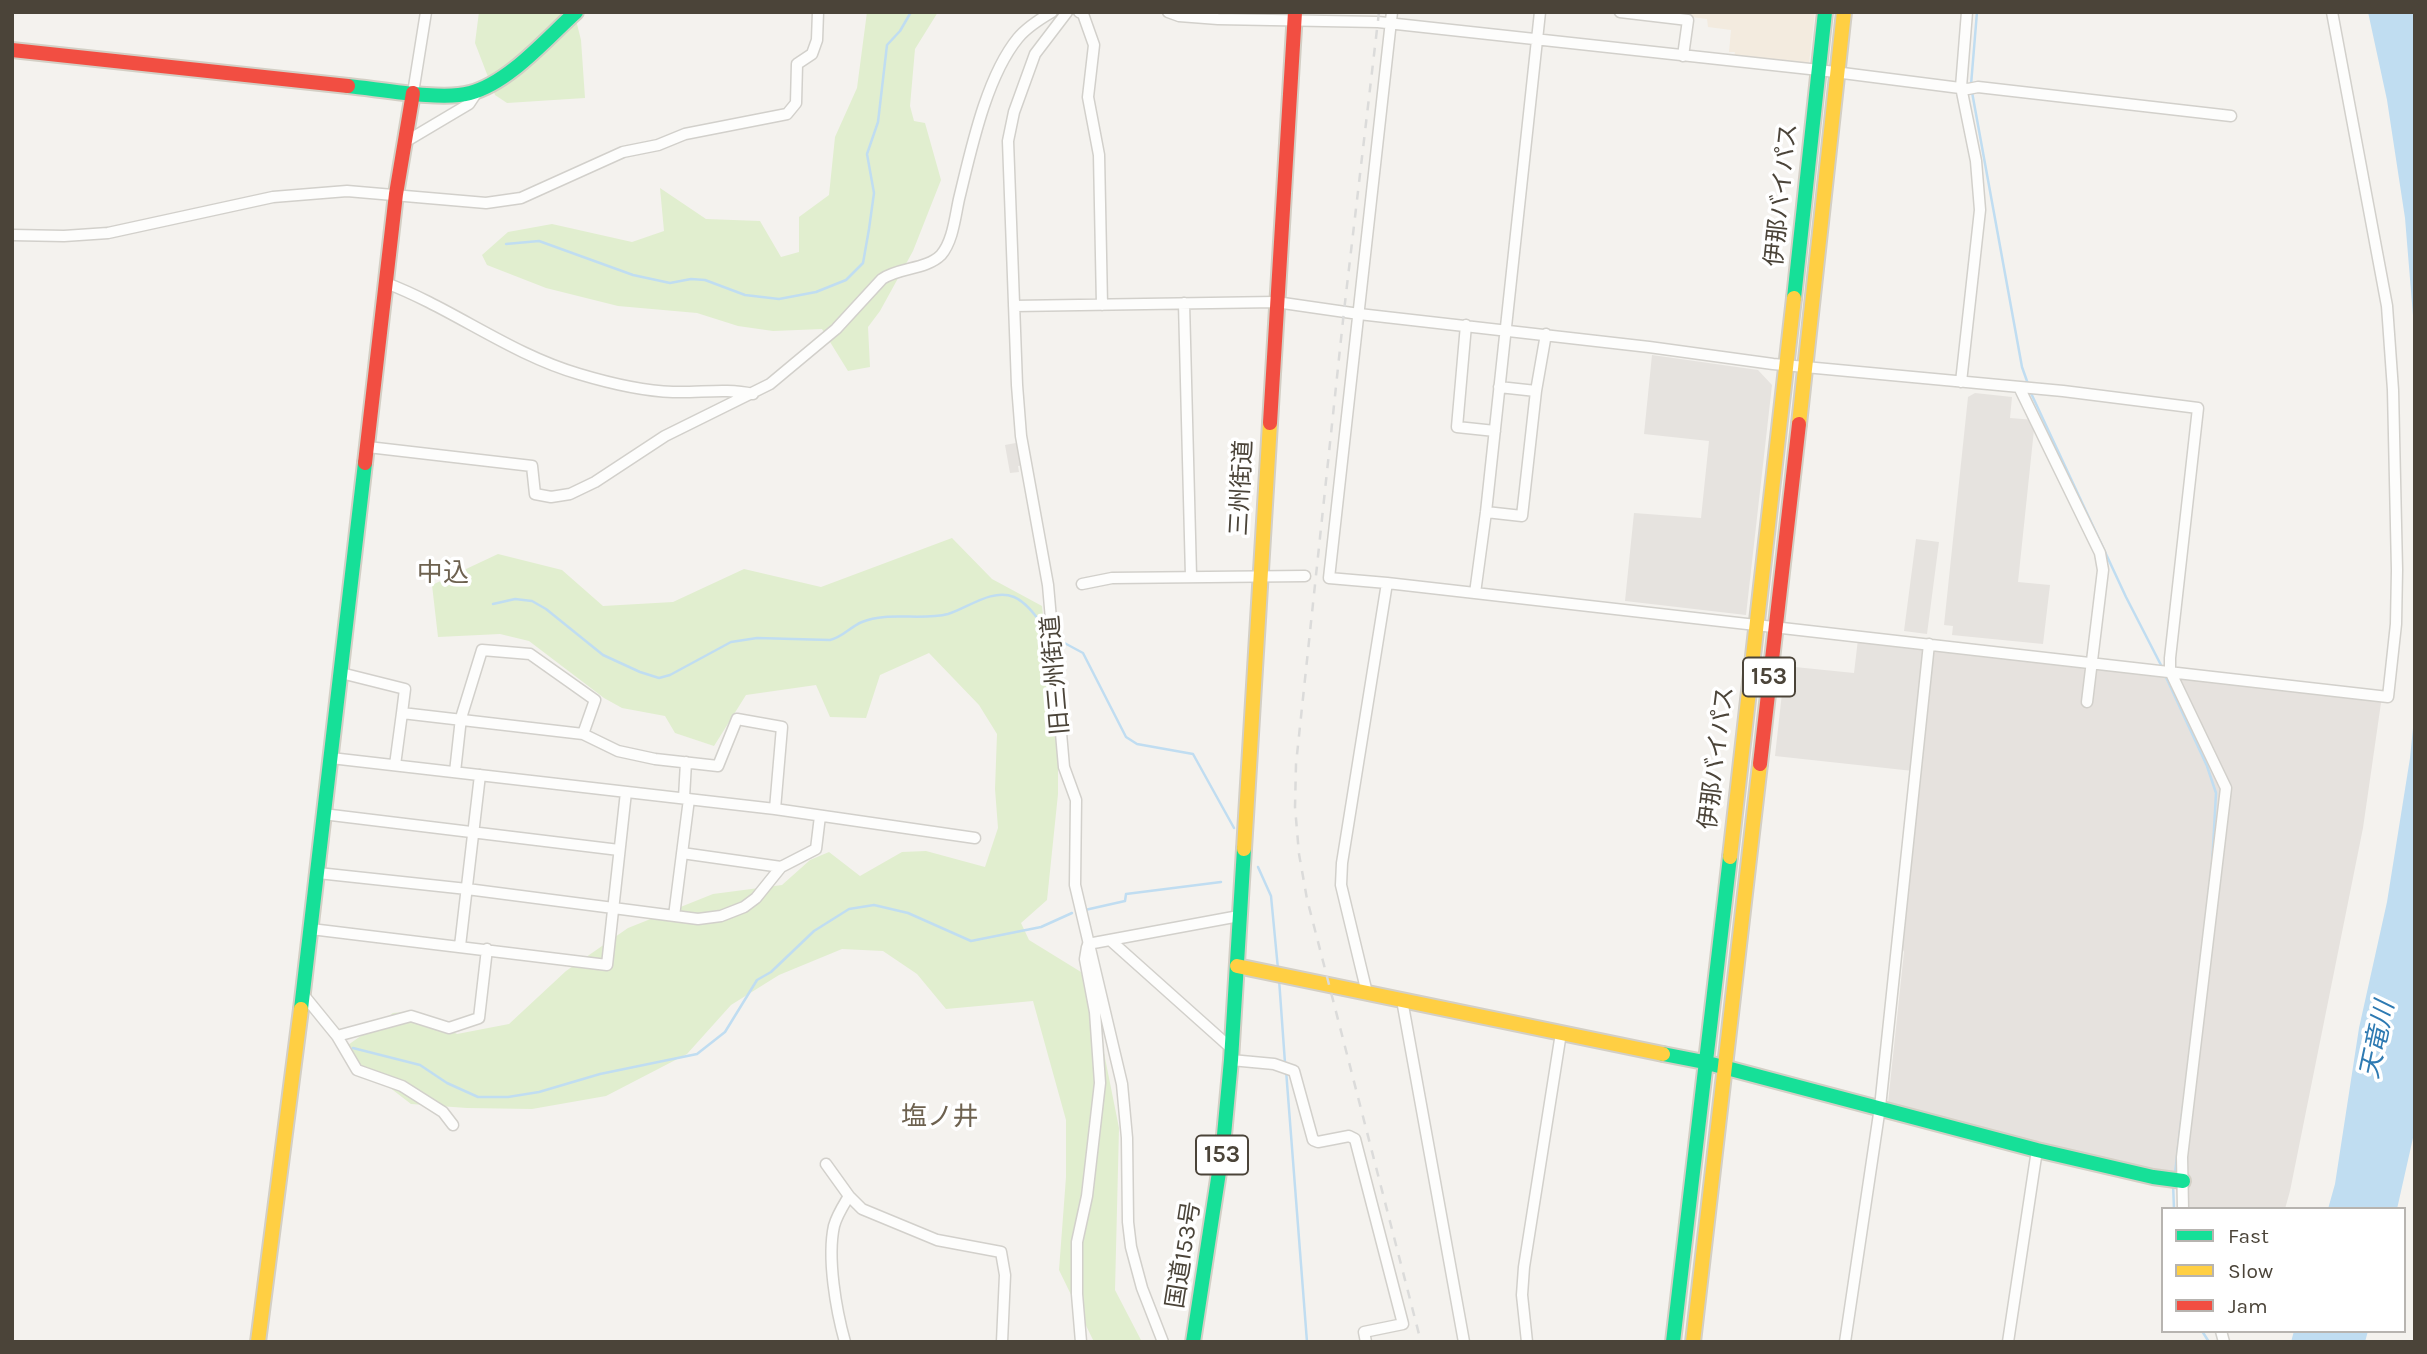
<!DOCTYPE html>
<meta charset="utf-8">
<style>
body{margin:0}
#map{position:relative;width:2427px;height:1354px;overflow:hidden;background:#f4f2ee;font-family:Karla,sans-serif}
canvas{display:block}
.frame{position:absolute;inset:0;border:14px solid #4b4439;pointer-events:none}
.legend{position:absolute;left:2161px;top:1207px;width:245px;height:126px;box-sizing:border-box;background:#fff;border:2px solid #b7b4b0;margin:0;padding:9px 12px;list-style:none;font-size:21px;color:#4b4439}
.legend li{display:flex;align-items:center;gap:14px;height:35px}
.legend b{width:35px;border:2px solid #b7b4b0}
</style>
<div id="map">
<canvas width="2427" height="1354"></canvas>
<div class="frame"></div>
<ul class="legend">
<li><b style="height:9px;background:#16e098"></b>Fast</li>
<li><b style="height:9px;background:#ffcf43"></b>Slow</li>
<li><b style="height:9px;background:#f24e42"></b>Jam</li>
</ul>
</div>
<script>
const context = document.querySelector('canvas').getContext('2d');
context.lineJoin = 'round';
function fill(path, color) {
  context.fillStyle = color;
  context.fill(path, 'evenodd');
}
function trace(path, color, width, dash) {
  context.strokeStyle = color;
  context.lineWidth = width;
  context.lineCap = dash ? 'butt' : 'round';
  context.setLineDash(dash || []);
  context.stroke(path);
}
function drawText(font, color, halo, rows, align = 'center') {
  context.font = font + ' Karla,"Noto Sans JP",sans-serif';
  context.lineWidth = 7;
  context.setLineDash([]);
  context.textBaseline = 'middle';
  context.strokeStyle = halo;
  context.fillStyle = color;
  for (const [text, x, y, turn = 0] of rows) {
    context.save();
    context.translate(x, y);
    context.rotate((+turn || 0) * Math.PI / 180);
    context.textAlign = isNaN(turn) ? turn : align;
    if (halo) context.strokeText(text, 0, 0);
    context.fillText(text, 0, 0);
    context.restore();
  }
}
fill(new Path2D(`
 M1652 12H1815L1809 64 1734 57 1735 52H1729L1731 30 1708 27 1707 19Z`), '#f3ebdf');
fill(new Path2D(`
 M1931 649 2382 696 2363 828 2290 1191 2285 1209H2179L2177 1173 2169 1171 2167 1173 2105 1159 1888 1103 1904 952 1899 941Z`), '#e6e2de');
fill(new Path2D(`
 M479 12H574L581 40 585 98 507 103 495 95 475 43Z
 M867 12H938L915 49 910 106 914 121 925 123 941 180 913 251 880 311 868 327 870 367 848 371 822 329 773 331 738 326 697 313 618 306 546 288 487 265 482 255 508 232 552 224 632 242 664 231 660 188 706 219 760 221 781 257 799 252V217L829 195 835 137 857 88Z
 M952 538 992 579 1042 606 1058 748V794L1047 900 1021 923 1029 940 1081 972 1103 1048 1119 1128 1115 1290 1142 1342H1094L1059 1270 1066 1177V1120L1033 1001 946 1009 917 974 883 951 842 949 779 975 731 1005 687 1054 606 1096 532 1109 467 1108 411 1104 341 1050 393 1013 414 1011 457 1034 509 1024 566 971 628 928 713 894 782 885 810 860 829 852 860 876 902 852 926 851 985 867 998 828 995 789 997 734 979 705 929 653 880 675 866 718 830 717 816 685 746 695 714 746 675 733 665 716 622 708 604 698 529 641 500 634 438 637 432 585 498 554 562 570 603 606 673 602 744 569 821 587Z`), '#e1eecf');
fill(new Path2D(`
 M1652 355 1758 370 1772 385 1746 615 1625 601 1634 513 1701 518 1709 441 1644 434Z
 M1975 393 2012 397 2010 418 2035 420 2018 582 2050 585 2043 644 1952 635 1953 626 1944 625 1968 397Z
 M1021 442 1025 465 1018 466 1019 472 1010 473 1005 445Z
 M1916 539 1939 542 1927 634 1904 631Z
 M1858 639 1927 649 1913 771 1775 756 1785 666 1854 673Z`), '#e6e3df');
fill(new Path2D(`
 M2368 12H2415V340L2405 218 2387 100Z
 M2415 708V1129L2397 1209H2328L2335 1184 2359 1028 2387 902 2410 758Z
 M2294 1331H2368L2365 1342H2291Z`), '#c0ddf1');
trace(new Path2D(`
 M1971 85 1977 12
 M1972 92 2022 367 2028 384
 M506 244 539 241 633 275 670 283 691 279 705 280 745 295 779 299 816 292 846 280 863 263 869 229 874 193 867 154 878 122 887 45 900 31 911 12
 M2030 391 2126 597 2163 669
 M493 604 515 599 532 601 546 609 603 655 640 672 659 678 670 675 731 642 757 638 830 640C843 637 850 627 862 622 888 611 921 621 948 614 968 608 992 588 1014 597 1028 603 1039 621 1048 632
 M1057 639 1083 653 1126 737 1137 744 1193 754 1234 828
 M2165 675 2207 766 2216 793 2212 865 2191 1045
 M1258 867 1271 896 1278 969
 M1085 910 1125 901 1126 894 1221 882
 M1279 979 1285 1063
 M353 1048 420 1065 447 1083 478 1097H508L539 1092 600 1074 697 1054 725 1032 757 980 771 972 814 931 849 909 874 905 908 913 971 941 1041 927 1072 913
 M1286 1070 1307 1342
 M2175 1173 2183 1107
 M2173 1183 2174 1209
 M2202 1331 2209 1342`), '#c0ddf1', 2.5);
const street = new Path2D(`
 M1067 12 1035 54 1014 112 1008 141 1017 385 1021 436 1048 585 1064 767 1076 800 1075 885 1122 1084 1127 1138 1128 1222 1131 1247 1142 1288 1163 1342
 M1079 12 1083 14 1094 45 1088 97 1099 155 1102 305
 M1168 12 1179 16 1218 19 1378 22 1819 70 1968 89 1978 87 2231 116
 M1620 12 1688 20 1683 56
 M413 93 426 12
 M405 142 469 104 477 92
 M12 235 64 236 108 233 273 197 347 191 486 203 521 198 623 152 658 145 685 134 787 114 796 103 797 64 812 54 817 40 818 12
 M386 283C452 308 510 354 579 374 609 383 641 391 673 392 700 393 726 388 753 394
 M1184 303 1191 576
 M1014 306 1276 302 1359 314 1649 347 1773 364 2063 391 2198 408 2170 658V671L2226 788 2182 1157 2183 1209
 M1466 325 1457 427 1495 431
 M1961 382 1980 210 1976 161 1961 87 1967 12
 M1499 387 1536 391
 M2019 387 2100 553 2103 570 2087 702
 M368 447 532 466 535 494 551 497 570 494 595 482 665 436 770 384 836 329 882 279C899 267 926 270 941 255 953 241 955 217 959 199 971 150 986 77 1018 38 1027 27 1040 19 1052 12
 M1486 512 1522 516 1536 391 1546 334
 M1387 583 1329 578 1392 12
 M1082 584 1112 578 1305 576
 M1475 593 1486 512 1540 12
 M341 673 405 689 402 713 583 734
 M331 758 775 809 975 838
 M395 765 402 713
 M455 772 461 718 482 650 530 654 595 700 583 734 618 751 655 759 718 766 737 719 782 727 775 809
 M684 798 686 762
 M323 814 619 850
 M682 853 781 867
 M318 873 467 889 698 919 721 916 744 907 756 898 781 867 816 849 820 816
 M674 916 689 799
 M311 929 607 965 626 792
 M1110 940 1232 1049
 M1088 944 1239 916
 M460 946 480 775
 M302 993 337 1036 411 1016 449 1028 479 1018 487 949
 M1367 993 1341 885 1342 863 1387 583 2388 697 2396 624 2397 570 2393 390 2387 306 2332 12
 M1402 1000 1464 1342
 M337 1036 357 1070 402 1086 443 1112 453 1125
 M1231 1060 1274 1064 1294 1071 1313 1140 1318 1142 1349 1136 1355 1139 1403 1324 1364 1332 1366 1342
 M826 1164 849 1196 862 1209 937 1240 1001 1252 1005 1275 1002 1342
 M2221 1331 2224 1342
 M845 1342C836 1310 827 1258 834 1226 837 1215 843 1206 849 1196
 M1081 1342 1077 1294V1242L1087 1196 1100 1083 1095 1012 1085 959 1087 947
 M1527 1342 1522 1295 1524 1267 1561 1033
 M1845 1342 1880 1107 1929 644
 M2008 1342 2037 1150`);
const fast = new Path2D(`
 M348 86C379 89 442 101 470 93 509 83 547 38 576 12
 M1794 298 1825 12
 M301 1009 365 463
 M1663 1054 1704 1062 2037 1150 2153 1177 2183 1181
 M1193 1342 1223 1146 1231 1060 1244 849
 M1673 1342 1730 857`);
const slow = new Path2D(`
 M1799 424 1844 12
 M1244 849 1270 423
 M1730 857 1794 298
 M1237 966 1663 1054
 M258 1342 301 1009
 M1693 1342 1760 764`);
const jam = new Path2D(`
 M12 50 348 86
 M1270 423 1295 12
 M365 463 396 194 413 93
 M1760 764 1799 424`);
trace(street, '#d2d0cb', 13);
trace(fast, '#d3cfc5', 18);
trace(slow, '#d3cfc5', 18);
trace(jam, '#d3cfc5', 18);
trace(street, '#fdfdfc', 10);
trace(fast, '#16e098', 14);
trace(slow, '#ffcf43', 14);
trace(jam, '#f24e42', 14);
trace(new Path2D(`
 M1379 12 1344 311 1296 764 1295 807 1299 854 1307 899 1421 1342`), '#dbdbda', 2.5, [9, 9]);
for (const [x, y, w] of [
 [1769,677,52],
 [1222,1155,52]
]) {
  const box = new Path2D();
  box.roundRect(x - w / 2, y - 19.5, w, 39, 5);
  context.fillStyle = '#fff';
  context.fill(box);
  trace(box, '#4b4439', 2);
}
drawText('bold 23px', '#4b4439', null, [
 ["153",1769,677],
 ["153",1222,1155]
]);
drawText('24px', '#4b4439', '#fff', [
 ["伊那バイパス",1782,195,-84],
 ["三州街道",1242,488,-87],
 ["旧三州街道",1056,675,-95],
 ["伊那バイパス",1717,758,-83],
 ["国道153号",1184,1255,-81]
]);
drawText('26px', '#6e6250', '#fff', [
 ["中込",443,574],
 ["塩ノ井",940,1118]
]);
drawText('italic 26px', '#2e7ab2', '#fff', [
 ["天竜川",2378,1040,-78]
]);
</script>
